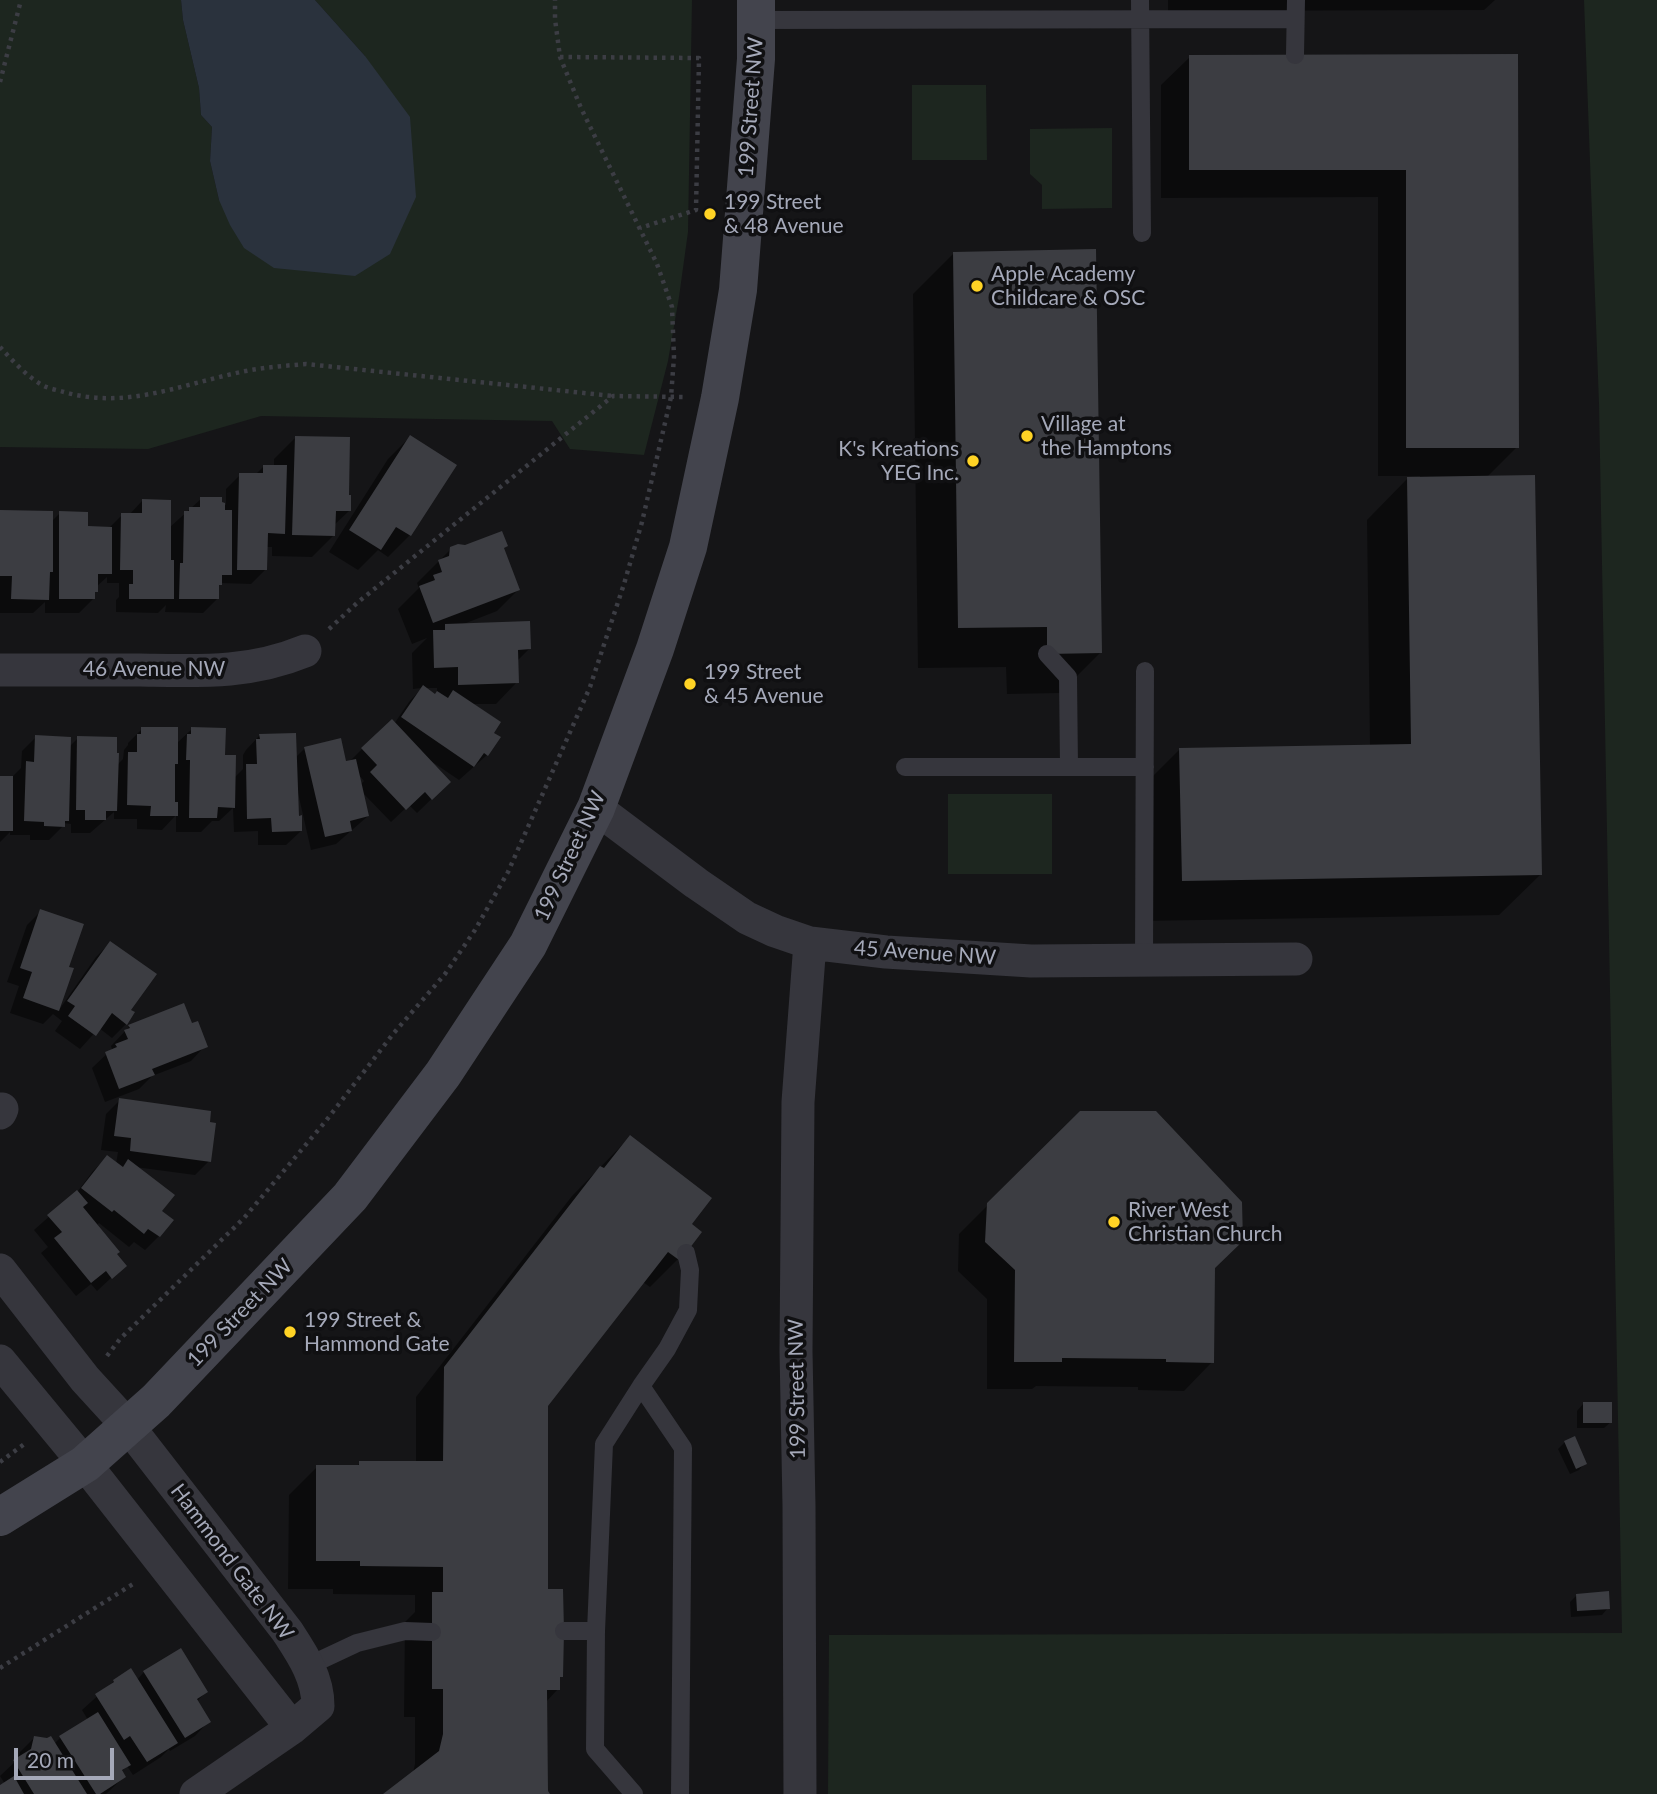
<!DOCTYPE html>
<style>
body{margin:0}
#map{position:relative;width:1657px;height:1794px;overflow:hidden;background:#151517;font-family:Lato,sans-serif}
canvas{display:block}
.scale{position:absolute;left:14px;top:1748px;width:100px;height:32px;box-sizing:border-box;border:4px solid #a5a9b9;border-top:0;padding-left:9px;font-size:21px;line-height:24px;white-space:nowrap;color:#a5a9b9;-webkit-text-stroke:5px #101012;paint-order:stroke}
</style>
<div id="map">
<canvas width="1657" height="1794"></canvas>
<div class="scale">20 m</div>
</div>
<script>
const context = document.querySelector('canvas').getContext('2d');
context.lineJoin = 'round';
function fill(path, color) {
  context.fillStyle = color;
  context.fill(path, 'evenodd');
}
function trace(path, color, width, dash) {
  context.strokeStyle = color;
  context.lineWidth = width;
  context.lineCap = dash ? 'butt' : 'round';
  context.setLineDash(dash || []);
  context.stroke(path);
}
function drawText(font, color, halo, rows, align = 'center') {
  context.font = font + ' Lato,sans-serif';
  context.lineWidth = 7;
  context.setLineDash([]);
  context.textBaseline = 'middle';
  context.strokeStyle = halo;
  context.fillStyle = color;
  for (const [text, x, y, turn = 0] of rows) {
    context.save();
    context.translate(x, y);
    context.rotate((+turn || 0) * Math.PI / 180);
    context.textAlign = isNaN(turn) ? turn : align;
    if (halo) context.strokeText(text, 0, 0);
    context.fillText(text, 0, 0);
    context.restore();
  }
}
fill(new Path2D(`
 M0 0H181L183 20 199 88 201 115 212 127 210 161 219 200 365 56 315 0H692L688 232 679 297 668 361 644 455 570 449 552 421 261 416 148 449 0 447Z
 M1584 0H1657V1794H828L829 1635 1622 1633 1599 404Z
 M912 85H986L987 160H912Z
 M1112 128V208L1042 209V185L1030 174V129Z
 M948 794H1052V874H948Z`), '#1d261f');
fill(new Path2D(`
 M181 0H315L365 56 410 117 416 197 390 254 355 276 274 268 244 248 230 225 219 200 210 161 212 127 201 115 199 88 183 20Z`), '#2a323d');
fill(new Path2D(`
 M1168 0H1495L1484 10 1168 11Z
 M1516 56 1517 447 1486 478 1540 875 1499 915 1142 921 1139 790 1180 749 1370 746 1367 520 1407 479H1420V476H1378V197L1161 198V85L1190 57Z
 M954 253 1100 653 1060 693 1007 694 1006 667 918 668 913 294Z
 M410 437 454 465 410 535 388 557 378 550 358 570 329 552 388 459Z
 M295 438 349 511 333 526V536L312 557 272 556V547H266L265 570 251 584 221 583 217 588V599L203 613 165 612 166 605 158 613 116 612V600L119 597V583H107V577L96 587 93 599 79 613H45V602L33 613H0V512L51 522 60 513 86 528 108 529 122 515H129L142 501 169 528 201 499 226 505V489L240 475H255L264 466 274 467V459Z
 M451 549H503L518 590 497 611 461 625 530 648 517 661V682L496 704H472L492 734 487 755 459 780 431 761 430 762 449 782 417 813 409 805 391 822 362 792 368 816 336 844 311 850 298 793H296L301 831 286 845H258V831L234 832 233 808 219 821H212L201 832H176V815L162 830 137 829V819H114V812L90 833H71V824L63 823V826L49 840H30V835H10V832L0 842V777H12L21 768 22 751 36 737 69 747 78 738 117 765 123 759 124 750 128 745V743L142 729 176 744 192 729 224 757 234 778 243 769V755L246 750 260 735 295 758 305 748 345 763 349 762 362 749 394 724 409 702 422 688 413 689 412 653 427 638 412 644 398 609 419 588 417 583ZM424 688H437V694L435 696ZM358 774 364 781 360 785Z
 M41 911 67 968 59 1010 96 957 110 943 126 1024 112 1038 99 1028 80 1049 55 1031 62 1021 53 1014 43 1024 10 1013 19 986 7 982 27 925Z
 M191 1026 205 1046 191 1061 152 1076 139 1089 105 1102 92 1068 112 1049 111 1046 129 1027Z
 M120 1100 209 1161 195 1175 135 1167 160 1212 171 1220 159 1236 145 1250 134 1242 129 1247 99 1223 96 1226 124 1266 97 1291 91 1284 76 1296 41 1253 48 1247 34 1230 78 1191 93 1171 107 1157 116 1164 118 1152 101 1150 106 1114Z
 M1080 1113 1213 1268 1212 1362 1184 1391 1138 1390V1387L1036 1386 1032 1389H987V1299L958 1271 959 1234Z
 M630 1137 689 1224 678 1259 650 1287 643 1282 547 1406V1590L561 1676 558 1680V1689L546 1702 548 1794H386L413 1773 415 1764V1717H404L405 1622 415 1612V1595L333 1594V1589H288L289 1495 317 1467H356L360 1463H416V1397L572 1196Z
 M1583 1404 1611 1422 1604 1428H1577V1411Z
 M1565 1442 1585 1463 1579 1470 1570 1474 1558 1449Z
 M1577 1595 1608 1608 1602 1615 1571 1617 1570 1602Z
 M131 1670 137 1680 144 1672 206 1692 197 1701 209 1721 195 1736 170 1751 169 1749 161 1757 133 1775 127 1766 121 1772 124 1777 106 1794H0V1787L5 1784 0 1776 18 1759 20 1752 34 1738 54 1744 60 1738 88 1720 82 1710 113 1682Z`), '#0007');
fill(new Path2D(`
 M1518 54 1519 448H1406V170H1189V55Z
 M1096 249 1102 653 1047 654V627L958 628 953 252Z
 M410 435 457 465 411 536 396 527 381 550 349 530Z
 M295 436 350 437 349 495H351V511H336L335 536 292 535Z
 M263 465H287L285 534 268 533 267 570H237L239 473H263Z
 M1535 475 1542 875 1182 881 1179 748 1411 744 1407 477Z
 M200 497H222V502L225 503V510H232V575H222V585H219V599H179L180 563H183L184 511H189V507H200Z
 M142 499 171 500V560H174V599H129V584H133V570H120L121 513H142Z
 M0 510 53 511V572H50L49 600 11 599 12 576H0Z
 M59 511 88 512V526L112 527V574H98V592H95V599H59Z
 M502 531 508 546 504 548 520 590 433 623 419 586 435 580 433 575 442 572 438 560 449 556 450 547 458 544 465 545Z
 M530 621 531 649 518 650 519 683 458 685V667L434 668 433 630H445V624Z
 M423 685 435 694 437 691 448 698 453 690 501 722 494 733 501 737 488 756 484 753 474 767 401 717Z
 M392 719 451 782 432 800 425 792 406 810 370 772 377 765 361 748Z
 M141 727H178V764H175V802H178V816H150L151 806 127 805 128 752H137V734H141Z
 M191 727 226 728 225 755H236L235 808 218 807 217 818H189L190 760H186L187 734H191Z
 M296 733 299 816 302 815V831L272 832 271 818 247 819 246 764H257L256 739H260L259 734Z
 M35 735 71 737 69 821H65V827L44 826V822L24 821 26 761 34 762Z
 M77 736 117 737V753H119L117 811H106V820H85V810H76Z
 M341 738 346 761 356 759 369 816 350 821 352 831 325 837 304 747Z
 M0 776H13V831H0Z
 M40 909 84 924 69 967 74 968 59 1011 23 998 32 972 20 968Z
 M110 941 157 974 131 1010 135 1012 127 1025 112 1013 96 1036 68 1016 75 1006 67 1001Z
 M184 1003 192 1023 198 1021 208 1047 152 1069 155 1075 119 1089 105 1052 117 1047 115 1044 128 1039 124 1030 130 1028 128 1025Z
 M119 1098 211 1111 210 1122 216 1123 211 1162 130 1151 131 1138 114 1136Z
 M1080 1111H1156L1242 1202 1243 1241 1215 1268 1214 1363 1166 1362V1359L1062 1358V1362H1014L1015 1270 985 1242 987 1203Z
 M630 1135 712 1198 692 1224 702 1232 686 1253 679 1260 668 1252 548 1406V1589H563L564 1631 563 1677H560V1690H547L548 1791 550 1794H383L439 1751 443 1734V1689H432V1592H443V1567L360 1566V1561H316V1465H359V1461H443L444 1367 600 1166 604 1168Z
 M107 1155 123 1167 128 1159 175 1195 162 1211 174 1220 160 1237 148 1229 144 1234 114 1210 112 1212 81 1188Z
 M77 1190 88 1203 83 1207 120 1252 117 1254 127 1266 112 1279 106 1271 91 1283 54 1238 62 1232 47 1215Z
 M1583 1402H1612V1423H1583Z
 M1575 1436 1587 1464 1576 1469 1564 1441Z
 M1609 1591 1610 1609 1577 1611 1576 1594Z
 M181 1648 208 1692 197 1699 211 1722 185 1738 143 1671Z
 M131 1668 178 1743 147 1762 130 1736 124 1740 95 1694 114 1682 113 1680Z
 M98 1712 131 1765 122 1770 126 1777 100 1794H96L59 1736Z
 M34 1736 47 1738 51 1736 87 1794H34L13 1760 31 1749Z
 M14 1776 24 1794H0V1785Z`), '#3c3d42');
trace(new Path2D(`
 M560 57 699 58 696 210 640 228
 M0 82 21 0
 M0 347C13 361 27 377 44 386 50 389 58 390 64 392 123 409 175 387 232 374 256 368 281 366 306 364L613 396
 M329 629 357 603 613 396 684 397
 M107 1356 120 1339 244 1218 325 1122 393 1034 445 974 475 930 508 872 590 687 624 584 642 522 671 397 674 357 672 307 657 264 581 108 560 57 555 19V0
 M0 1462 27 1442
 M0 1668 133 1584`), '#3c3d44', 4.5, [3.5, 5]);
trace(new Path2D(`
 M1140 0 1142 233
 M756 20 1295 19
 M1295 55 1296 0
 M1047 654 1068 677 1069 767
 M905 767H1145
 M1144 960 1145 671
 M564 1631H596
 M308 1666 357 1643 405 1631 432 1632
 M634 1794 595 1749 596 1631 604 1444 641 1386
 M680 1794 683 1448 641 1386 667 1349 688 1310 690 1270 686 1253`), '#36363d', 18);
trace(new Path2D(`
 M0 670C47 670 94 670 140 670 199 671 249 674 305 651
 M596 808 696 883 747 918 775 931 810 943 886 952 1031 961 1296 959
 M0 1113 2 1109
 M0 1270 85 1379 128 1426 287 1631C302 1654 318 1677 318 1706L292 1728 196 1794
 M0 1361 85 1464 292 1728
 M800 1794 799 1506 796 1351 798 1102 810 943`), '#36363d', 33);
trace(new Path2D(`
 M0 1517 85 1464 156 1401 350 1197 443 1074 528 945 596 808 655 649 688 547 720 398 738 290 756 59V0`), '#43444d', 38);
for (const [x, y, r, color] of [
 [710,214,7,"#ffd325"],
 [977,286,7,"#ffd325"],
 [1027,436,7,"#ffd325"],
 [973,461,7,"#ffd325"],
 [690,684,7,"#ffd325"],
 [1114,1222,7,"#ffd325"],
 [290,1332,7,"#ffd325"]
]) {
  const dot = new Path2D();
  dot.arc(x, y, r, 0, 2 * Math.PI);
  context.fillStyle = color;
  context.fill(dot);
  trace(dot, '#101012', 2.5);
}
drawText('21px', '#a5a9b9', '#101012', [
 ["199 Street NW",751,107,-86],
 ["46 Avenue NW",154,669],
 ["199 Street NW",570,856,-65],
 ["45 Avenue NW",925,953,4],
 ["199 Street NW",240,1313,-46],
 ["199 Street NW",797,1389,-91],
 ["Hammond Gate NW",232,1562,53]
]);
drawText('21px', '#a5a9b9', '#101012', [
 ["199 Street",724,202],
 ["& 48 Avenue",724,226],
 ["Apple Academy",991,274],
 ["Childcare & OSC",991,298],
 ["Village at",1041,424],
 ["the Hamptons",1041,448],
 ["K's Kreations",959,449,"right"],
 ["YEG Inc.",959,473,"right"],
 ["199 Street",704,672],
 ["& 45 Avenue",704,696],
 ["River West",1128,1210],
 ["Christian Church",1128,1234],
 ["199 Street &",304,1320],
 ["Hammond Gate",304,1344]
], 'left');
</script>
